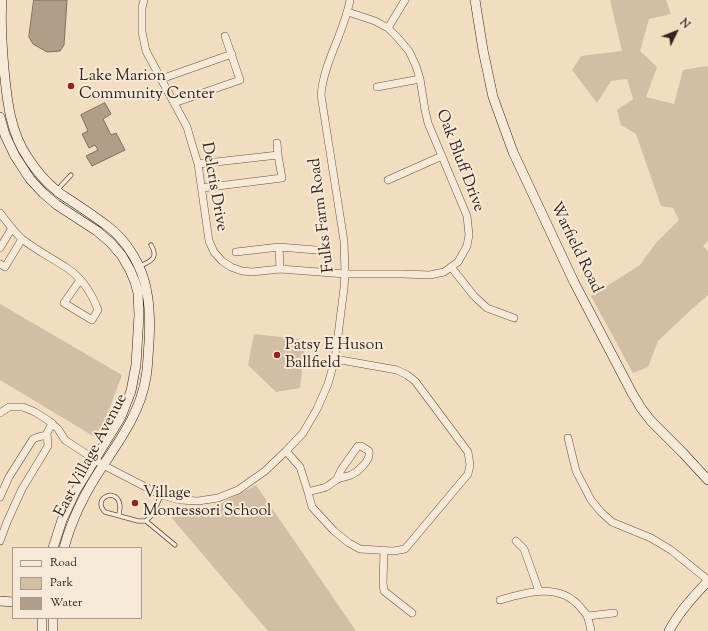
<!DOCTYPE html>
<style>
body{margin:0}
#map{position:relative;width:708px;height:631px;overflow:hidden;background:#f2ddc1;font-family:"Sorts Mill Goudy",serif}
canvas{display:block}
.legend{position:absolute;left:12px;top:547px;width:130px;height:72px;box-sizing:border-box;background:#f7e9d7;border:1px solid #a99a8d;margin:0;padding:5px 7px;list-style:none;font-size:12px;color:#33241d}
.legend li{display:flex;align-items:center;gap:8px;height:20px}
.legend b{width:20px;border:1px solid #a99a8d}
.north{position:absolute;left:656px;top:12px;width:40px;height:40px;-webkit-text-stroke:3px #f7e9d7;paint-order:stroke;rotate:47deg;font-size:11px;font-weight:700;line-height:16px;text-align:center;color:#33241d}
.north::after{content:'';display:block;margin:auto;width:14px;height:18px;background:#33241d;clip-path:polygon(50% 0,100% 100%,50% 72%,0 100%)}
</style>
<div id="map">
<canvas width="708" height="631"></canvas>
<ul class="legend">
<li><b style="height:5px;background:#f7e9d7"></b>Road</li>
<li><b style="height:11px;background:#d2bea5"></b>Park</li>
<li><b style="height:11px;background:#b19e89"></b>Water</li>
</ul>
<div class="north">N</div>
</div>
<script>
const context = document.querySelector('canvas').getContext('2d');
context.lineJoin = 'round';
function fill(path, color) {
  context.fillStyle = color;
  context.fill(path, 'evenodd');
}
function trace(path, color, width, dash) {
  context.strokeStyle = color;
  context.lineWidth = width;
  context.lineCap = dash ? 'butt' : 'round';
  context.setLineDash(dash || []);
  context.stroke(path);
}
function drawText(font, color, halo, rows, align = 'center') {
  context.font = font + ' "Sorts Mill Goudy",serif';
  context.lineWidth = 4;
  context.setLineDash([]);
  context.textBaseline = 'middle';
  context.strokeStyle = halo;
  context.fillStyle = color;
  for (const [text, x, y, turn = 0] of rows) {
    context.save();
    context.translate(x, y);
    context.rotate((+turn || 0) * Math.PI / 180);
    context.textAlign = isNaN(turn) ? turn : align;
    if (halo) context.strokeText(text, 0, 0);
    context.fillText(text, 0, 0);
    context.restore();
  }
}
fill(new Path2D(`
 M610 0H666L671 14 649 19 640 51 657 67 646 97 674 104 683 70 707 66 708 68V241L703 246 708 251V295L692 309 658 341 648 367 633 373 591 296 640 265 656 243 679 220 673 208 661 206 636 134 621 125 617 110 633 99 627 79 611 81 597 103 572 70 581 56 622 51Z
 M0 304 122 375 98 439 0 380Z
 M254 334 299 339 305 345 300 388 276 392 248 365Z
 M256 485 356 631H268L164 509 214 507Z`), '#d2bea5');
const water = new Path2D(`
 M34 0H67L64 45 60 51 47 52 33 44 29 37Z
 M105 103 111 114 103 119 111 135 116 133 125 150 92 166 86 156 98 150 95 145 89 148 82 134 88 131 81 115Z`);
fill(water, '#b19e89');
trace(water, '#7f6d5e', 1);
const lane = new Path2D(`
 M57 190 71 175
 M140 266C151 261 159 258 151 245
 M119 516C119 513 120 509 120 506 118 486 91 498 105 512L138 521H146L153 514 161 495
 M146 521 175 545`);
const street = new Path2D(`
 M144 0 142 8V32L146 51 187 127 191 141 198 164 209 241 214 252 222 261 231 267 242 271 252 272 280 269 345 274H403L430 275 444 272 458 262 467 246 469 235 467 216 428 123 425 110 420 79 416 66 409 51 397 37 388 28 375 21 348 12
 M388 28 405 0
 M161 79 232 54
 M377 87 420 79
 M174 103 240 80 225 36
 M277 143 278 155
 M198 164 278 155 282 178 202 188
 M388 180 442 156
 M0 213C7 222 14 232 22 239 36 250 52 258 67 268 82 278 92 294 98 310L92 320 64 303 80 280
 M279 247 280 269
 M0 248 12 228
 M236 252 279 247 316 250
 M0 264 5 267 22 239
 M451 267 474 296 487 308 514 318
 M0 413 9 407H23L35 412 49 421 58 429 65 440 103 465 161 495 180 500 198 501 218 498 238 490 265 471 286 451 303 433 317 409 328 384 335 359 344 288 345 274 344 241 321 95C324 61 344 33 350 0
 M568 438 576 471 591 500 601 512 612 522 651 538 671 550 708 580
 M286 451 300 467 308 492 312 507 334 531 349 543 360 549 394 551 405 549 468 474 470 465 468 452 415 381 407 375 397 370 335 359
 M308 492C314 490 321 489 326 487 330 485 333 482 336 480 341 477 346 477 351 475 359 471 371 460 369 451L361 446H358L341 470 337 479
 M0 497 9 477 33 439 38 437 47 435
 M0 541 7 522 22 489 48 446 47 433 52 423
 M516 541 524 549 539 591
 M384 550 383 583 384 591 412 613
 M500 600C527 592 560 582 581 608 583 611 586 613 587 616 589 620 590 626 591 631
 M588 616 614 613`);
const secondary = new Path2D(`
 M2 0C0 23 2 46 4 69 7 100 10 132 28 158 35 169 47 183 57 191 61 195 66 197 70 200 82 208 94 216 106 225 127 240 143 267 147 293 150 309 150 326 149 343 148 354 148 366 146 377 141 410 122 437 104 464 87 489 72 518 64 548
 M475 0 483 50 493 97 513 152 574 282 632 393 641 408 651 421 683 453 708 480
 M0 117 5 135 15 156 30 179 43 193 57 205 97 231 111 243 122 256 130 270 135 282 138 293 139 315 136 365 131 391 121 417 75 492 62 520 53 548
 M0 601 13 602
 M42 618V631
 M53 631V618
 M669 631C679 612 694 596 708 581`);
trace(lane, '#635246', 5);
trace(street, '#635246', 8);
trace(secondary, '#33241d', 10);
trace(lane, '#f7e9d7', 3.5);
trace(street, '#f7e9d7', 7);
trace(secondary, '#f7e9d7', 9);
for (const [x, y, r, color] of [
 [71,86,4,"#8f2418"],
 [277,355,4,"#8f2418"],
 [135,503,4,"#8f2418"]
]) {
  const dot = new Path2D();
  dot.arc(x, y, r, 0, 2 * Math.PI);
  context.fillStyle = color;
  context.fill(dot);
  trace(dot, '#f7e9d7', 1.5);
}
drawText('16px', '#33241d', '#f7e9d7', [
 ["Lake Marion",79,77],
 ["Community Center",79,95],
 ["Patsy E Huson",285,346],
 ["Ballfield",285,364],
 ["Village",143,494],
 ["Montessori School",143,512]
], 'left');
drawText('16px', '#33241d', '#f7e9d7', [
 ["Oak Bluff Drive",459,161,69],
 ["Delcris Drive",213,187,80],
 ["Fulks Farm Road",323,215,-97],
 ["Warfield Road",575,248,64],
 ["East Village Avenue",92,456,-62]
]);
</script>
